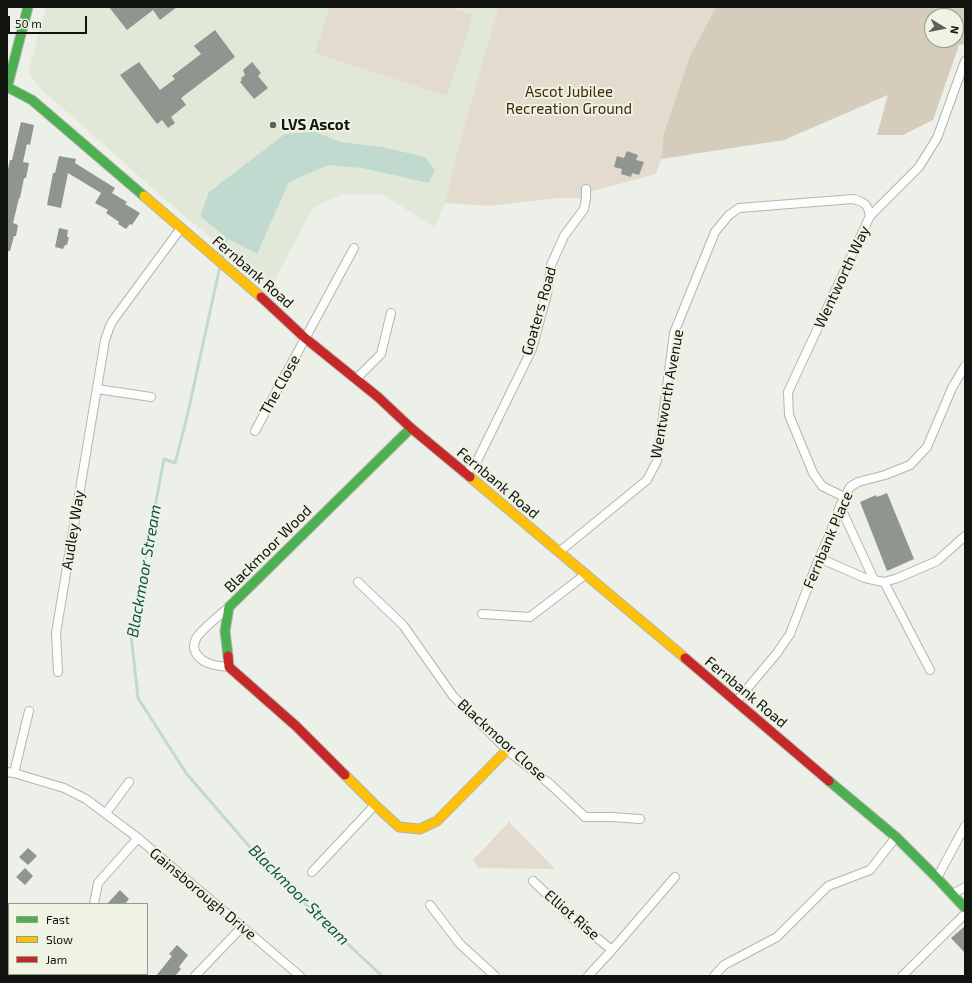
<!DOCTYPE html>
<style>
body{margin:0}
#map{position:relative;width:972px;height:983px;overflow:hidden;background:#edf0e8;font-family:"Exo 2",sans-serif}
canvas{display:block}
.frame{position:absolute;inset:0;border:8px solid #11130e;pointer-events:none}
.legend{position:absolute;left:8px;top:903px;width:140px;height:72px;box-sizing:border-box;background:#eef3e4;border:1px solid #96998e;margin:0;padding:5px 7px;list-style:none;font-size:12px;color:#11130e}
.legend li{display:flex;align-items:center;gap:8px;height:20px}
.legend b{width:20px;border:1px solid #96998e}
.north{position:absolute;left:924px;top:8px;width:40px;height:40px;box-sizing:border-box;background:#eef3e4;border:1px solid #96998e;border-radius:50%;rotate:100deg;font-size:11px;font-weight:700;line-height:16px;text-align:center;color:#11130e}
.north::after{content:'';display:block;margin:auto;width:14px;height:18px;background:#5e605a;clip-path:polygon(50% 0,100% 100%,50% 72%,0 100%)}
.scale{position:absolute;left:8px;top:16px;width:79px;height:18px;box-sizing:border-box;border:2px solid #11130e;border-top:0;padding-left:5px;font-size:12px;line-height:14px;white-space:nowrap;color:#11130e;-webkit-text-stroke:3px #eef3e4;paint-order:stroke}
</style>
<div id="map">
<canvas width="972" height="983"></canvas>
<div class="frame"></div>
<ul class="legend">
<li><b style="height:5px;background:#4caf50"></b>Fast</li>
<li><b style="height:5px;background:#ffc107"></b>Slow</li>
<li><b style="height:5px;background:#c62828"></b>Jam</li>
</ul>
<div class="north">N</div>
<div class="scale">50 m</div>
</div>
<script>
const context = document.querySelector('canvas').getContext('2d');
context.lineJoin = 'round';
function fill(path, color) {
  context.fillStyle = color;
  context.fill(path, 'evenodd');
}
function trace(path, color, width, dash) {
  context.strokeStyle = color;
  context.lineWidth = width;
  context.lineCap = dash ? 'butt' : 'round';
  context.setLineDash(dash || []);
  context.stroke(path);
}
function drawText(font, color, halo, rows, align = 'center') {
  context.font = font + ' "Exo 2",sans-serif';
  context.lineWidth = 4;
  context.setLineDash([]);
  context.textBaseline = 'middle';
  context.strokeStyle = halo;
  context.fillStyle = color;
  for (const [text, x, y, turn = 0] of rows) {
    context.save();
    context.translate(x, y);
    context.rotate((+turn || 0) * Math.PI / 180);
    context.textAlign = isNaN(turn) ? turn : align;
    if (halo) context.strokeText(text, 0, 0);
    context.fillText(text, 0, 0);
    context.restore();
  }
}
fill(new Path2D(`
 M46 7H498L456 156 445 203 435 228 384 195 345 194 335 197 313 208 301 230 270 290 239 261 183 215 42 90 28 73Z`), '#e2e8d8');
fill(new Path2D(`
 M330 7H449L473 15 447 96 315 53Z
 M498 7H716L690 56 664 132 661 159 656 174 593 191 586 198H559L489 206 445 203 456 156Z
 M510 821V823L555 869 478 868 473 860Z`), '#e3dcce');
fill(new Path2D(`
 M716 7H965V44L959 45 933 120 903 135H877L888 95 784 140 661 159 664 132 690 56ZM932 16H956V40H932Z`), '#d6ccbb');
fill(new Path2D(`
 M315 132 341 142 382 147 425 157 435 170 429 183 362 168 328 165 289 182 257 254 227 238 200 216 209 192 285 134Z`), '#c0dad0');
trace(new Path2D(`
 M222 259 227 238
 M220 266 187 417 175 463 164 459 131 634 138 698 186 773 273 874 382 976`), '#c0dad0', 3);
fill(new Path2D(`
 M109 7H177L160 20 153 10 127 30Z
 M215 30 235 57 181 98 186 105 171 117 175 123 168 128 162 120 157 124 120 75 139 62 160 90 175 79 172 76 201 54 194 46Z
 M252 62 261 73 258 76 268 88 254 99 240 82 242 80 241 78 245 75 243 70Z
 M21 122 34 125 30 145 27 144 23 162 29 163 26 178H24L20 198H19L13 223 18 225 16 236H14L10 251H7V174L10 160H12Z
 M627 151 638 155 636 160 644 162 639 175 632 173 631 177 621 174 622 169 614 167 617 156 624 158Z
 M59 156 76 159 75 163 115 188 112 193 127 202 125 204 140 213 132 225 130 224 126 229 118 224 119 222 106 213 108 210 95 203 101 193 68 173 61 208 47 205 53 173H55Z
 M59 228 68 230 67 237H69L67 245H65L63 249 55 247Z
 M887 493 914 559 887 571 860 502 876 495 877 497Z
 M28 848 37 856 28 865 19 857Z
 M25 868 33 876 25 885 16 877Z
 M120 890 129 899 125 904H107Z
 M965 926V953L951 938Z
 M177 945 188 955 179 967 181 969 175 976H156L172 956 169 954Z`), '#91958f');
const street = new Path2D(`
 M356 379 381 354 391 313
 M97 389 151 397
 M255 431 354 248
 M465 474 476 463 532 349 547 294 551 265 564 236 584 209 586 198V189
 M844 497 822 486 813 473 789 415 788 392 870 216 919 167 937 138 965 61
 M840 506 874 580
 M559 552 647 480 657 461 674 333 715 232 729 215 739 208 853 199C865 202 868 205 870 216
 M819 558 865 578 874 580 884 582 898 578 937 561 965 536
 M358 582 403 625 453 696 507 750 550 784 585 817H612L640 819
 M884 582 930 670
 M229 607C220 615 203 628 197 637 195 640 194 644 194 648 198 664 216 666 229 667
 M482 614 530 617 586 574
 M58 672 56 633 105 340 110 326 114 319 181 228
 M736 702 777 653 790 634 819 558 830 534 840 506 850 487 858 482 885 475 910 465 927 447 952 388 965 366
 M7 772 14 773 64 788 86 799 138 838 300 976
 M14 773 29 711
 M106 813 129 782
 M312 872 375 805
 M937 878 965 826
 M533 881 571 917 612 950
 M953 894 965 887
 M94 904 98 883 138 838
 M430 905 460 944 495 976
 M7 908 9 911
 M195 976 242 927
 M588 976 612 950 675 877
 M714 976 724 965 777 937 828 886 870 870 896 837
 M902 976 965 914`);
const fast = new Path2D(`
 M7 88 11 89 32 100 144 196
 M7 88 28 7
 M228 656 225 631 229 607 411 428
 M829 781 896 837 937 878 965 908`);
const slow = new Path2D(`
 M144 196 261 297
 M470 477 685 658
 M345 775 375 805 399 827 420 829 437 821 507 750`);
const jam = new Path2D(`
 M261 297 305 338 378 397 411 428 470 477
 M228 656 229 667 296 726 345 775
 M685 658 829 781`);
trace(street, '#b3b5af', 10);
trace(fast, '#b3b5af', 11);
trace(slow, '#b3b5af', 11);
trace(jam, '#b3b5af', 11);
trace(street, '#fcfdfc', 8);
trace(fast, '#4caf50', 9);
trace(slow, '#ffc107', 9);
trace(jam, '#c62828', 9);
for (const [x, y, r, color] of [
 [273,125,4,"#5e605a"]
]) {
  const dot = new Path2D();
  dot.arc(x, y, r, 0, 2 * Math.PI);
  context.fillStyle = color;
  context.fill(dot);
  trace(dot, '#eef3e4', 1.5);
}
drawText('15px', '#402a09', '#eef3e4', [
 ["Ascot Jubilee",569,92],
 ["Recreation Ground",569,109]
]);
drawText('bold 15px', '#11130e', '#eef3e4', [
 ["LVS Ascot",281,125]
], 'left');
drawText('15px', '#11130e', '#eef3e4', [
 ["Fernbank Road",253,272,41],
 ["Wentworth Way",842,277,-65],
 ["Goaters Road",539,311,-74],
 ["The Close",280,385,-61],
 ["Wentworth Avenue",667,394,-80],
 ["Fernbank Road",498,483,40],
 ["Audley Way",73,530,-81],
 ["Fernbank Place",828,540,-67],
 ["Blackmoor Wood",268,549,-45],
 ["Fernbank Road",746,692,40],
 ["Blackmoor Close",502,740,42],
 ["Gainsborough Drive",203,894,40],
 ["Elliot Rise",572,915,41]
]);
drawText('italic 16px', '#0e5547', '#eef3e4', [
 ["Blackmoor Stream",144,571,-80],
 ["Blackmoor Stream",299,895,45]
]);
</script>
